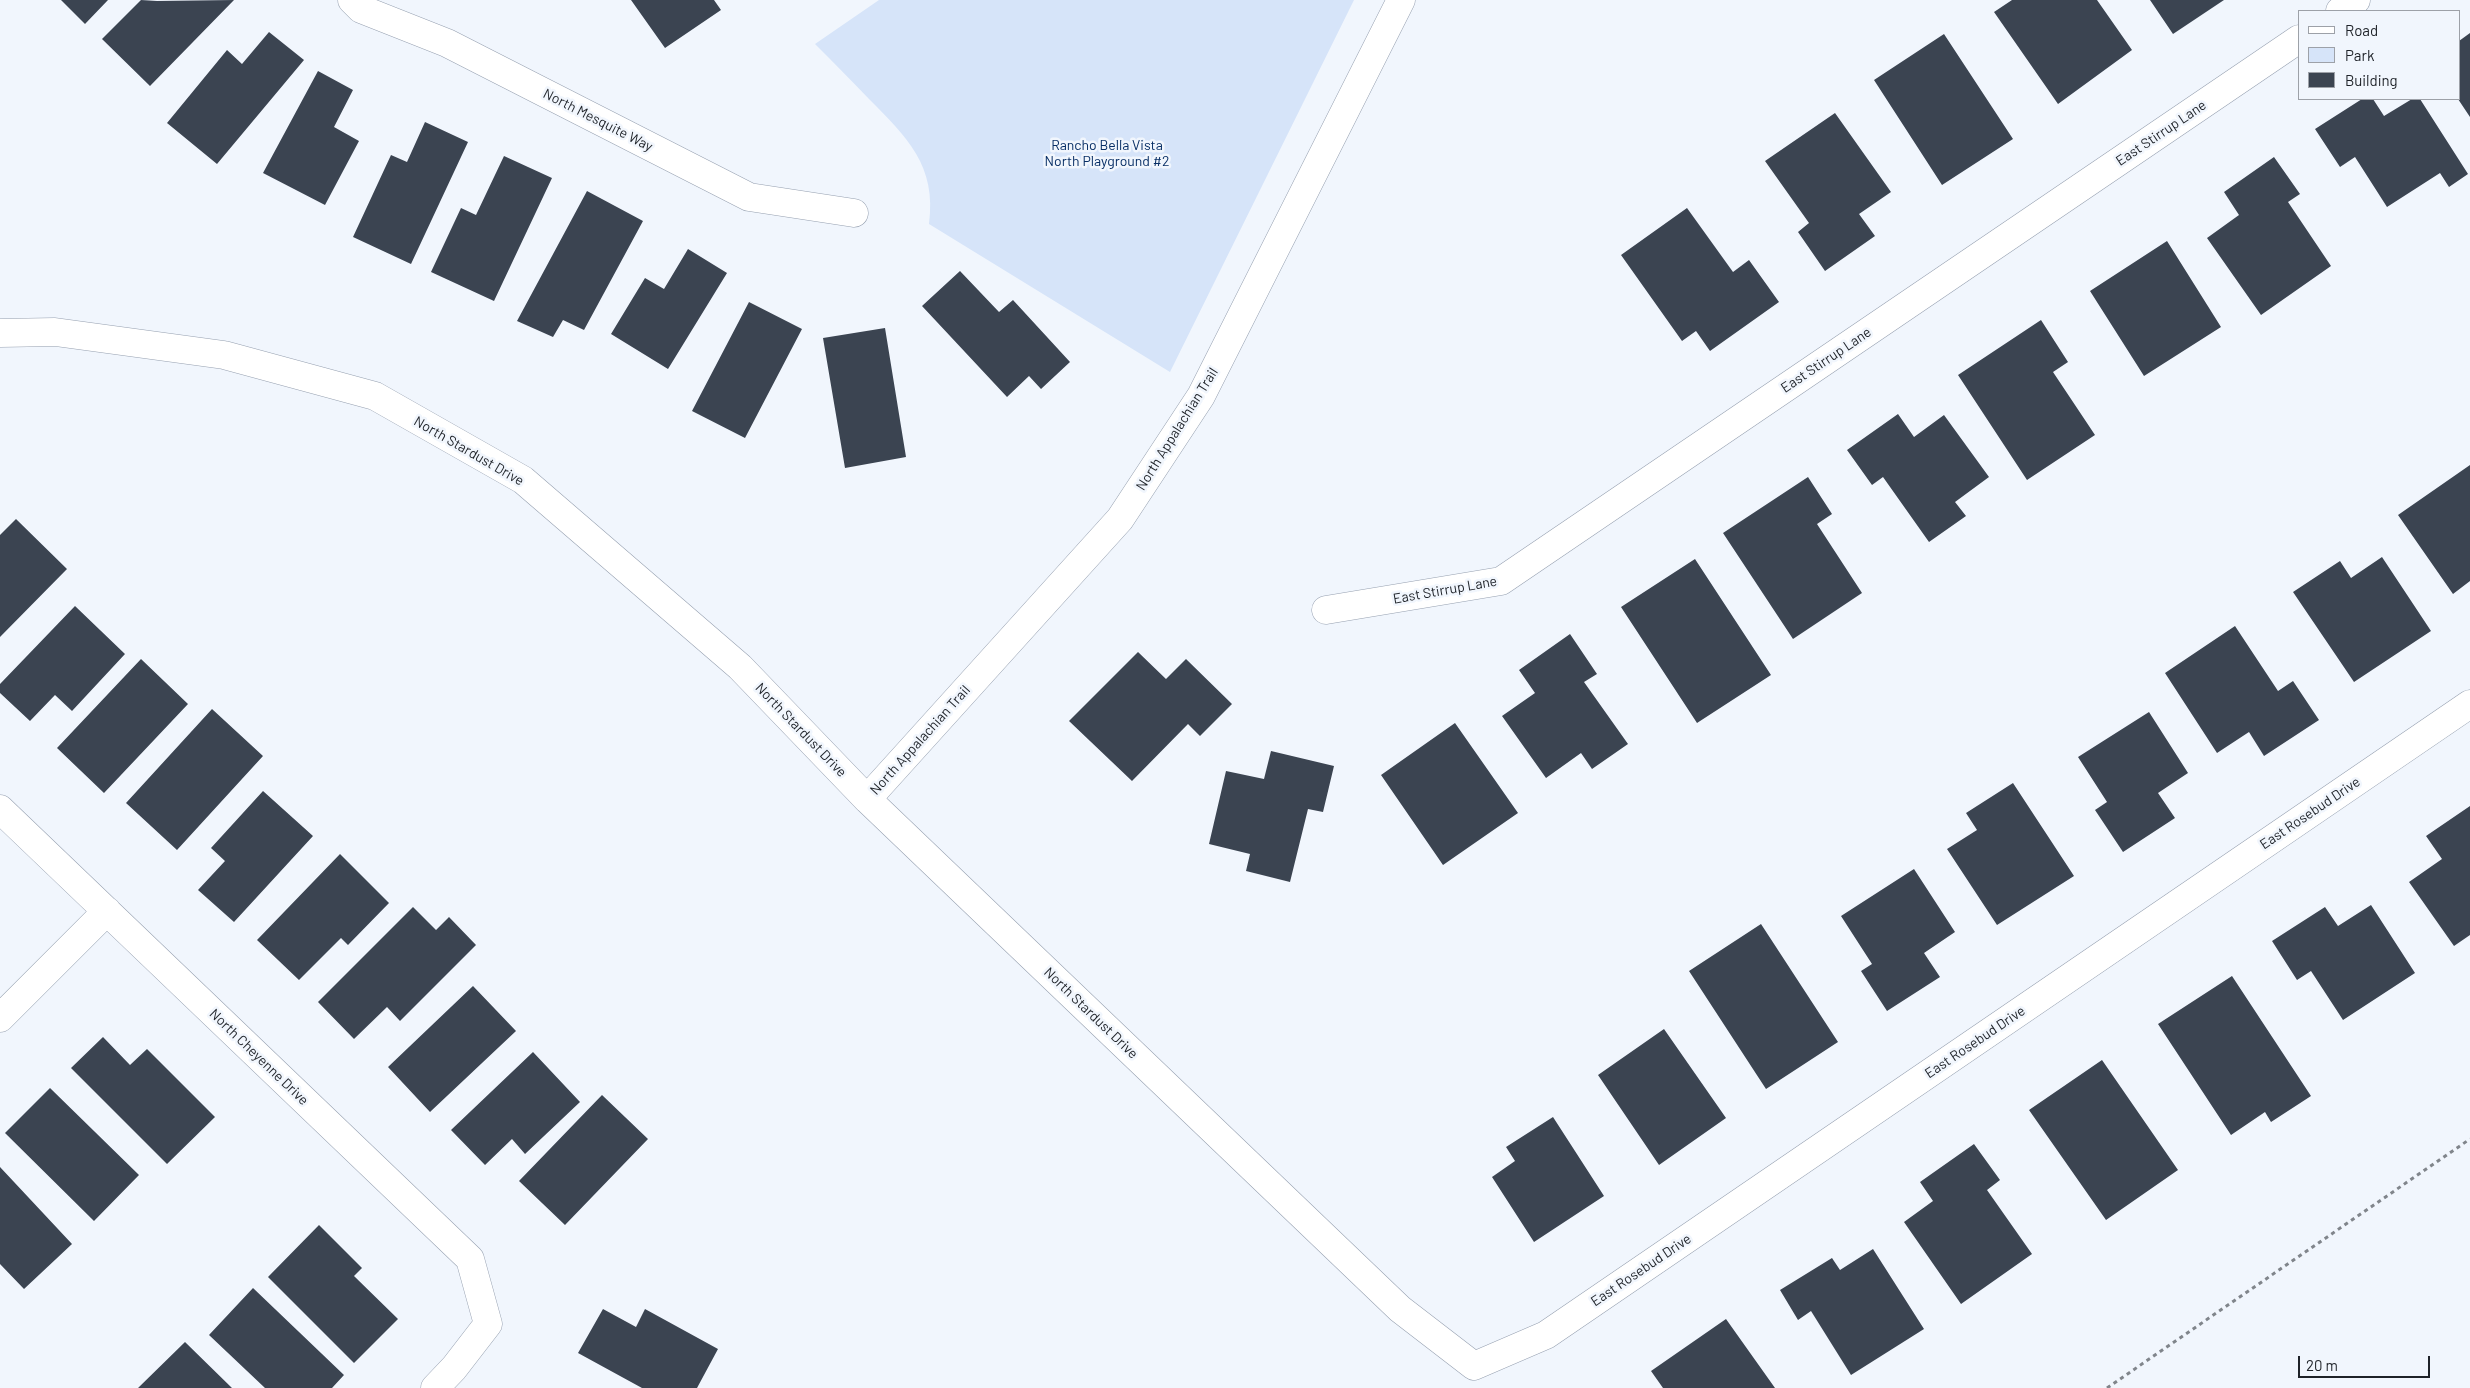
<!DOCTYPE html>
<style>
body{margin:0}
#map{position:relative;width:2470px;height:1388px;overflow:hidden;background:#f1f6fd;font-family:Barlow,sans-serif}
canvas{display:block}
.legend{position:absolute;left:2298px;top:10px;width:162px;height:90px;box-sizing:border-box;background:#f1f6fd;border:1px solid #9da1a8;margin:0;padding:6px 9px;list-style:none;font-size:15px;color:#1e2228}
.legend li{display:flex;align-items:center;gap:10px;height:25px}
.legend b{width:25px;border:1px solid #9da1a8}
.scale{position:absolute;left:2298px;top:1356px;width:132px;height:22px;box-sizing:border-box;border:2px solid #1e2228;border-top:0;padding-left:6px;font-size:15px;line-height:18px;white-space:nowrap;color:#1e2228;-webkit-text-stroke:4px #f1f6fd;paint-order:stroke}
</style>
<div id="map">
<canvas width="2470" height="1388"></canvas>
<ul class="legend">
<li><b style="height:6px;background:#fff"></b>Road</li>
<li><b style="height:14px;background:#d6e4f9"></b>Park</li>
<li><b style="height:14px;background:#3b4451"></b>Building</li>
</ul>
<div class="scale">20 m</div>
</div>
<script>
const context = document.querySelector('canvas').getContext('2d');
context.lineJoin = 'round';
function fill(path, color) {
  context.fillStyle = color;
  context.fill(path, 'evenodd');
}
function trace(path, color, width, dash) {
  context.strokeStyle = color;
  context.lineWidth = width;
  context.lineCap = dash ? 'butt' : 'round';
  context.setLineDash(dash || []);
  context.stroke(path);
}
function drawText(font, color, halo, rows, align = 'center') {
  context.font = font + ' Barlow,sans-serif';
  context.lineWidth = 5;
  context.setLineDash([]);
  context.textBaseline = 'middle';
  context.strokeStyle = halo;
  context.fillStyle = color;
  for (const [text, x, y, turn = 0] of rows) {
    context.save();
    context.translate(x, y);
    context.rotate((+turn || 0) * Math.PI / 180);
    context.textAlign = isNaN(turn) ? turn : align;
    if (halo) context.strokeText(text, 0, 0);
    context.fillText(text, 0, 0);
    context.restore();
  }
}
fill(new Path2D(`
 M879 0H1354L1170 372 929 224C937 166 907 137 869 99 851 80 833 62 815 44Z`), '#d6e4f9');
fill(new Path2D(`
 M61 0H108L85 24Z
 M141 0 157 1 234 0 150 86 102 39Z
 M631 0H714L721 10 665 48Z
 M2012 0H2097L2132 50 2058 104 1994 12Z
 M2150 0H2224L2173 34Z
 M269 32 304 60 217 164 167 123 227 50 242 64Z
 M2470 33V117L2458 99 2459 41Z
 M1944 34 2013 139 1942 185 1874 80Z
 M318 71 353 90 334 127 359 141 325 205 263 173Z
 M2362 99H2373L2384 116 2412 99H2420L2468 174 2449 187 2440 173 2387 207 2355 157 2340 167 2315 129Z
 M1835 113 1891 192 1859 214 1875 236 1825 271 1798 232 1809 223 1765 161Z
 M425 122 468 142 411 264 353 237 391 155 407 162Z
 M504 156 552 178 494 301 431 272 461 208 476 215Z
 M2274 157 2300 194 2288 202 2331 266 2261 315 2207 238 2239 215 2224 192Z
 M587 191 643 221 584 330 563 320 553 337 517 321Z
 M1687 208 1733 272 1749 260 1779 302 1710 351 1696 331 1682 341 1621 255Z
 M2167 241 2221 327 2144 376 2090 291Z
 M688 249 727 273 668 369 611 334 645 278 664 289Z
 M960 271 999 312 1013 300 1070 362 1041 389 1029 376 1007 397 922 306Z
 M749 302 802 329 745 438 692 411Z
 M2041 320 2068 362 2053 372 2095 435 2027 480 1958 375Z
 M885 328 906 457 845 468 823 338Z
 M1898 414 1914 437 1944 415 1989 477 1955 502 1966 516 1929 542 1883 477 1872 485 1847 450Z
 M2470 465V581L2453 594 2398 515Z
 M1808 477 1832 514 1817 524 1862 593 1793 639 1723 533Z
 M16 519 67 569 0 637V535Z
 M2382 557 2431 631 2354 682 2293 592 2340 561 2351 578Z
 M1695 559 1771 675 1697 723 1621 607Z
 M75 606 125 654 72 711 55 695 30 721 0 693V684Z
 M2235 626 2278 691 2293 681 2319 720 2264 756 2249 732 2217 753 2165 673Z
 M1570 634 1597 674 1584 682 1628 744 1592 769 1581 753 1546 778 1502 716 1535 693 1519 670Z
 M1138 652 1166 679 1186 659 1232 704 1200 736 1188 724 1132 781 1069 721Z
 M141 659 188 704 104 793 57 748Z
 M212 709 263 756 177 850 126 803Z
 M2149 712 2188 773 2158 793 2175 818 2123 852 2095 810 2107 802 2078 757Z
 M1455 723 1518 813 1443 865 1381 775Z
 M1271 751 1334 766 1323 812 1308 809 1290 882 1246 871 1250 854 1209 844 1226 771 1264 779Z
 M2013 783 2074 876 1997 925 1947 849 1977 830 1966 813Z
 M263 791 313 836 234 922 198 890 225 861 211 848Z
 M2470 806V935L2454 946 2409 882 2442 859 2426 836Z
 M340 854 389 903 348 945 341 938 299 980 257 940Z
 M1914 869 1955 932 1924 953 1940 977 1887 1011 1861 971 1872 964 1841 916Z
 M2371 905 2415 973 2343 1020 2311 971 2297 980 2272 941 2325 907 2338 926Z
 M413 907 436 930 449 917 476 945 400 1021 387 1007 354 1039 318 1002Z
 M1761 924 1838 1042 1766 1089 1689 971Z
 M2232 976 2311 1096 2271 1122 2265 1112 2231 1135 2158 1024Z
 M473 986 516 1031 430 1112 388 1067Z
 M1664 1029 1726 1118 1659 1165 1598 1075Z
 M103 1037 130 1065 147 1049 215 1117 167 1164 71 1068Z
 M533 1052 580 1102 525 1154 512 1139 485 1165 451 1130Z
 M2102 1060 2178 1170 2106 1220 2029 1110Z
 M50 1088 139 1175 94 1221 5 1133Z
 M602 1095 648 1139 565 1225 519 1181Z
 M1553 1117 1604 1196 1534 1242 1492 1177 1515 1161 1506 1147Z
 M1974 1144 2000 1180 1987 1190 2032 1254 1961 1304 1904 1222 1933 1201 1920 1182Z
 M0 1167 72 1244 24 1289 0 1264Z
 M319 1225 362 1268 354 1276 398 1319 354 1363 268 1277Z
 M1873 1249 1924 1329 1851 1375 1811 1311 1798 1320 1780 1290 1832 1258 1840 1270Z
 M253 1288 344 1375 332 1388H265L209 1335Z
 M603 1309 636 1327 645 1309 718 1349 697 1388H642L578 1353Z
 M1726 1319 1775 1388H1663L1651 1371Z
 M185 1342 232 1388H138Z`), '#3b4451');
const street = new Path2D(`
 M352 0 361 9 447 43 749 197 854 213
 M2340 11 2356 0
 M0 333 55 332 224 355 375 396 523 480 740 667 867 799 1400 1309 1474 1366 1546 1335 2470 704
 M1326 610 1501 581 2299 39
 M867 799 1120 519 1201 396 1401 0
 M0 809 470 1259 488 1324 454 1368 435 1388
 M0 1018 107 911`);
trace(street, '#96a0b0', 29);
trace(new Path2D(`
 M2107 1388 2470 1139`), '#80858b', 3, [4, 4]);
trace(street, '#fff', 28);
drawText('14px', '#1e2228', '#f1f6fd', [
 ["North Mesquite Way",598,120,27],
 ["East Stirrup Lane",2161,133,-34],
 ["East Stirrup Lane",1826,360,-34],
 ["North Appalachian Trail",1177,429,-58],
 ["North Stardust Drive",469,451,30],
 ["East Stirrup Lane",1445,590,-10],
 ["North Stardust Drive",801,730,46],
 ["North Appalachian Trail",920,740,-48],
 ["East Rosebud Drive",2310,813,-34],
 ["North Stardust Drive",1091,1013,44],
 ["East Rosebud Drive",1975,1042,-34],
 ["North Cheyenne Drive",259,1057,44],
 ["East Rosebud Drive",1641,1270,-34]
]);
drawText('14px', '#072e65', '#f1f6fd', [
 ["Rancho Bella Vista",1107,145],
 ["North Playground #2",1107,161]
]);
</script>
